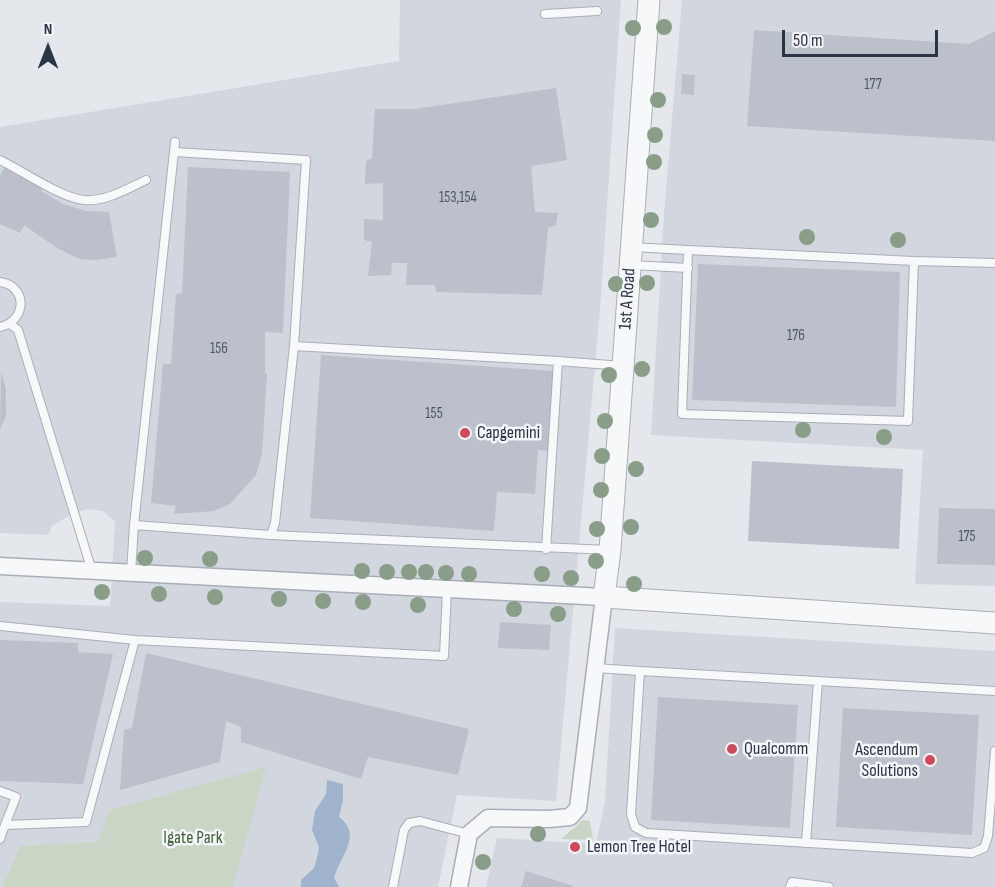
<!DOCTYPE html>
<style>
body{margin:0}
#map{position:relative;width:995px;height:887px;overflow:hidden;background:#e4e7ec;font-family:"Sofia Sans Condensed",sans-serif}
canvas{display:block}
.north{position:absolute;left:18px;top:18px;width:60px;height:60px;-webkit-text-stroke:4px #f4f6f9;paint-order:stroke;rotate:0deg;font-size:16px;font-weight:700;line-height:24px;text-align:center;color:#2b3445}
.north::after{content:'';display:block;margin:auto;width:21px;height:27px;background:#2b3445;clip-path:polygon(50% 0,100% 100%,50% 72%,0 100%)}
.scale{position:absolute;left:782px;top:30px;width:156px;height:27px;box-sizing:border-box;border:3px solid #2b3445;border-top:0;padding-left:8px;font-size:18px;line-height:21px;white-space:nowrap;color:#2b3445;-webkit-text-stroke:4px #f4f6f9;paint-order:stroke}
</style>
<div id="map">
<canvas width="995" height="887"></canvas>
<div class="north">N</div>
<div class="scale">50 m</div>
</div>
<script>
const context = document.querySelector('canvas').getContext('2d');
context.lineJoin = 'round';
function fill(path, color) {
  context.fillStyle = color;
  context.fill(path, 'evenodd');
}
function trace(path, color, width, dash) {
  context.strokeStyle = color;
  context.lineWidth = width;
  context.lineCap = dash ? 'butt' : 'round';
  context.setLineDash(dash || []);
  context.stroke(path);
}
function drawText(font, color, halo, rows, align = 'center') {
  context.font = font + ' "Sofia Sans Condensed",sans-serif';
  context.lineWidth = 5;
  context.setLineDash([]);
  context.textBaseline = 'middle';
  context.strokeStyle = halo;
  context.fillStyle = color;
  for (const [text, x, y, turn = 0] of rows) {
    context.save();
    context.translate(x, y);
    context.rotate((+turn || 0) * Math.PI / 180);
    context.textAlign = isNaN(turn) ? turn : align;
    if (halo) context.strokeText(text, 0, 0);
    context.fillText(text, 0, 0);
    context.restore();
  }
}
fill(new Path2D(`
 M400 0H621L600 309 556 801 457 795 438 887H0V602L110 606 115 522 103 511 87 509 74 513 52 526 48 535 0 533V127L399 61Z
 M682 0H995V586L915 584 923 450 651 435 664 215Z
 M615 628 995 651V887H486L497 838 596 844 605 801Z`), '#d2d6de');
fill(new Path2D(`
 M266 767 233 887H2L21 846 98 842 110 810Z
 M583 820 590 821 593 840 561 839Z`), '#c9d6c5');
fill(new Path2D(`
 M327 780 343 784V800L339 817C363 835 341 854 334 878L339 887H301V880L314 868 317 858 319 847 312 830 315 811 326 794Z`), '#9fb4cc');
fill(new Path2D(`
 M754 30 969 44 995 31V141L747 126Z
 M682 74 695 75 694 95 681 94Z
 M556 88 567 160 531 166 535 212 558 213 556 225 548 228 542 295 436 292 435 285H406L407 263H392L391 275 368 276 372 242 364 240V219L383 220V183L365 184 366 161 372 158 375 109H415Z
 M5 166 44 186 41 191 63 204 86 211 109 212 117 257 96 260 79 259 57 248 24 225 20 233 0 224V176Z
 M188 167 290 172 283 333 265 332V374H267L262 455 256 475 230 504 214 511 174 514 176 506 151 503 163 364H171L176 294 182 293Z
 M698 264 900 272 896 407 692 400Z
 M321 355 554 371 549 451 538 450 535 494 497 492 494 531 310 518Z
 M1 372 6 389V416L0 429Z
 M752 461 903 469 899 549 748 541Z
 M939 508 995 509V565L937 564Z
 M500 622 551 625 549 650 498 648Z
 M0 640 78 643V652L113 654 83 784 0 781Z
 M146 653 469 729 458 775 368 757 361 779 241 742V727L226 721 220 762 120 790 124 730 132 728Z
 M658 697 798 705 790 828 651 820Z
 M843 708 979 715 972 835 836 827Z
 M526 871 574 886V887H521Z`), '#bbc0ca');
const service = new Path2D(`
 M545 14 597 11
 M175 142 134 525 271 535 609 550
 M175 152 306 160 294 346 275 523 271 535
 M0 160C23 171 61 198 84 200 105 202 127 189 146 180
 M631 247 688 250 914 261 908 421 682 414 688 250
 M914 261 995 263
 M631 265 688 268
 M0 282C28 286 27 321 0 327
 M10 324 18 330 92 571
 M294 346 558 361 546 549
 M558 361 623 366
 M131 573 134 525
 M0 626 135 640 444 656 447 589
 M595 668 640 671
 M995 691 640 671 631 814 635 827 646 833 972 853 984 848 988 836 995 751
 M0 791 16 797 5 825
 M0 839 5 825 86 822 135 640
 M806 843 818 681
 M393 887 404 830 409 823 420 821 469 834
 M790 887 792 882 829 887`);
const minor = new Path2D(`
 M0 566 604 597 578 808 570 817 549 819 488 818 469 834 459 887`);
const tertiary = new Path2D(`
 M649 0 610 550 604 597 995 623`);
trace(service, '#a9aeb7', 10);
trace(minor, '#a9aeb7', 19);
trace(tertiary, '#a9aeb7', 23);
trace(service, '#f7f8fa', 8);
trace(minor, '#f7f8fa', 16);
trace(tertiary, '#f7f8fa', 21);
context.fillStyle = '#899d89';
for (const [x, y] of [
 [664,27],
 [633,28],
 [658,100],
 [655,135],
 [654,162],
 [651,220],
 [807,237],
 [898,240],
 [647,283],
 [616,284],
 [642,369],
 [609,375],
 [605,421],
 [803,430],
 [884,437],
 [602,456],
 [636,469],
 [601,490],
 [631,527],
 [597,529],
 [145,558],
 [210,559],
 [596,561],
 [362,571],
 [387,572],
 [409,572],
 [426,572],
 [446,573],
 [469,574],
 [542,574],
 [571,578],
 [634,584],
 [102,592],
 [159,594],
 [215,597],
 [279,599],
 [323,601],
 [363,602],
 [418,605],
 [514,609],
 [558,614],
 [538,834],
 [483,862]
]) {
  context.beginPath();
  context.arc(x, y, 8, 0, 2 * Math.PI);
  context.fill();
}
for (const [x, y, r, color] of [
 [465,433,6,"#d1495b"],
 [732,749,6,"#d1495b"],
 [930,760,6,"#d1495b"],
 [575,847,6,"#d1495b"]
]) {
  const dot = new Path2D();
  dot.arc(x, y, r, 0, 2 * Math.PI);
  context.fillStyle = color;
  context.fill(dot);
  trace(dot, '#f4f6f9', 2);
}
drawText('15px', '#4f5766', null, [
 ["177",873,85],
 ["153,154",458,198],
 ["176",796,336],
 ["156",219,349],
 ["155",434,414],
 ["175",967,537]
]);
drawText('18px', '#2b3445', '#f4f6f9', [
 ["1st A Road",628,299,-86]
]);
drawText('18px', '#2b3445', '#f4f6f9', [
 ["Capgemini",477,433],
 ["Qualcomm",744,749],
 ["Ascendum",918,750,"right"],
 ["Solutions",918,771,"right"],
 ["Lemon Tree Hotel",587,847]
], 'left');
drawText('18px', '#3f6138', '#f4f6f9', [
 ["Igate Park",193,838]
]);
</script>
